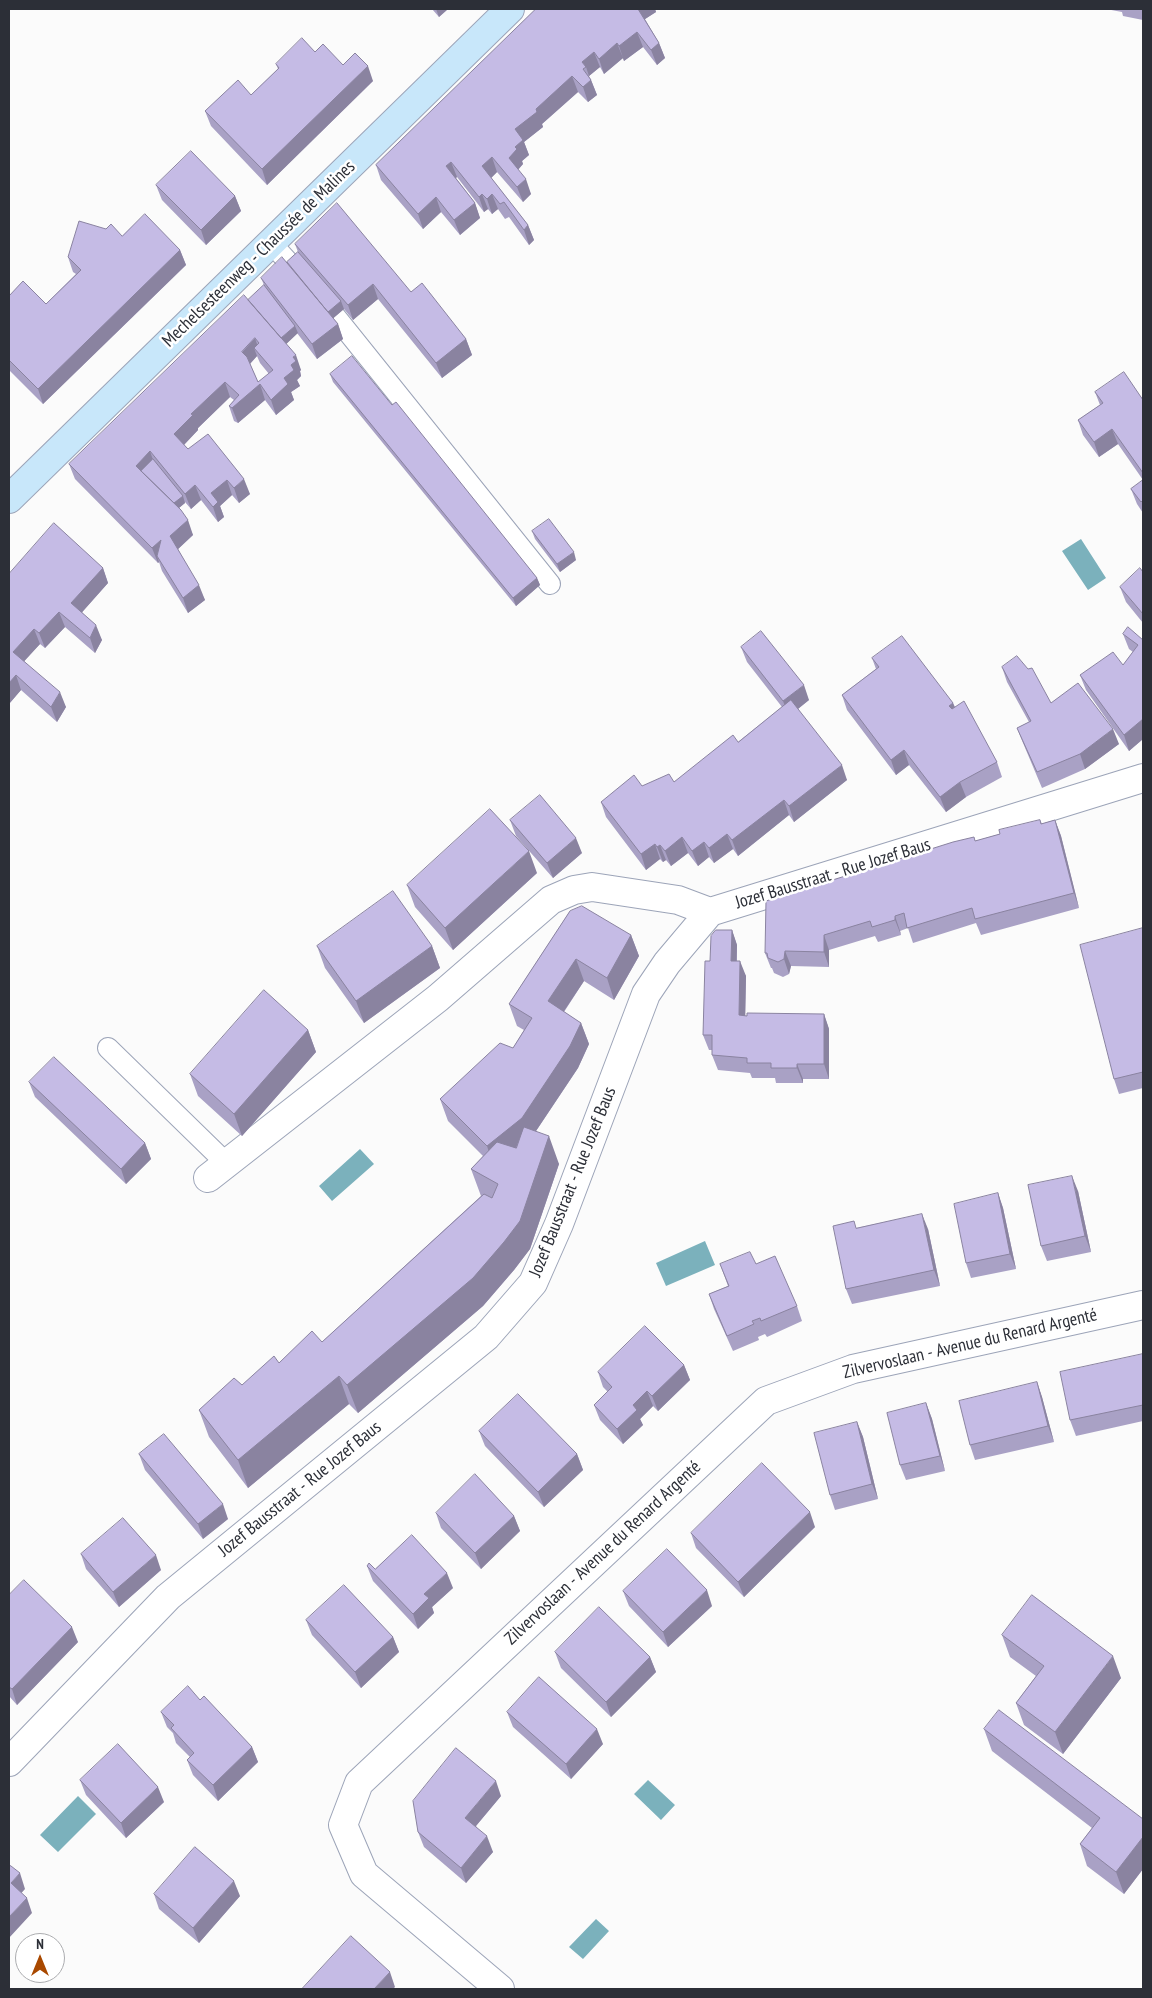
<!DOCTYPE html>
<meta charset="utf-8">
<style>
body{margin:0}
#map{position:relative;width:1152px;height:1998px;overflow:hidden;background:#fbfbfb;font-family:"PT Sans Narrow",sans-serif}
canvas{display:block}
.frame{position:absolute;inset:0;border:10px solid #2c2f37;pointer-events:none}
.north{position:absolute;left:15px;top:1933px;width:50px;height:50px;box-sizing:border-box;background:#fff;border:1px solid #abacaf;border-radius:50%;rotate:0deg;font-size:14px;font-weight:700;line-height:20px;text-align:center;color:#2c2f37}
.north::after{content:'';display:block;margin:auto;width:18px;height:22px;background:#a94900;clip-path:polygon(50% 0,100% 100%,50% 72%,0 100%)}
</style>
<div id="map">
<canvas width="1152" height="1998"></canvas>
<div class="frame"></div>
<div class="north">N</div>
</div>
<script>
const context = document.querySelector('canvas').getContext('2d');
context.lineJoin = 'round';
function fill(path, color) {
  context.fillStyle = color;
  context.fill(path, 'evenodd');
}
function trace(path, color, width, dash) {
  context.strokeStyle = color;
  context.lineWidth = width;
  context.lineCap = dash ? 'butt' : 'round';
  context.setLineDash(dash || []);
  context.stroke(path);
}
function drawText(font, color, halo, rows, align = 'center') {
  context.font = font + ' "PT Sans Narrow",sans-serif';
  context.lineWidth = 5;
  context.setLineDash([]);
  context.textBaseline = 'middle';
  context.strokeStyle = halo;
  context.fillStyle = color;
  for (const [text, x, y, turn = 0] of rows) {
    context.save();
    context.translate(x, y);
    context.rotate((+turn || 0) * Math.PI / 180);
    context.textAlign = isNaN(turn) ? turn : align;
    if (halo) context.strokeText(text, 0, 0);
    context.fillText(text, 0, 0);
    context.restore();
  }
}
fill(new Path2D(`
 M1081 539 1106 578 1088 590 1062 551Z
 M360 1149 374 1164 332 1201 319 1186Z
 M705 1241 715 1265 666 1286 656 1263Z
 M648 1780 675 1805 661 1820 634 1794Z
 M78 1796 96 1814 58 1852 40 1835Z
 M596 1919 609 1931 583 1959 569 1947Z`), '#7bb1bc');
const lane = new Path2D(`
 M270 242 293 267
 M335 316 550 584
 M108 1048 226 1163`);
const street = new Path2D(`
 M208 1178 438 998 551 900 574 890 592 887 678 900 710 912
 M9 1762 168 1597 486 1337 533 1283 559 1224 646 994 667 963 710 912 1143 778
 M500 1989 364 1874 343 1825 359 1783 766 1401 853 1369 1143 1305`);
const secondary = new Path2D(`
 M9 499 510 9`);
trace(lane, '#9ca4b8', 22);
trace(street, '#9ca4b8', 30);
trace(secondary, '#9ca4b8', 30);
trace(lane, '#fff', 20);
trace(street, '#fff', 28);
trace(secondary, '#c8e7fa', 28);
fill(new Path2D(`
 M432 9H448L439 17Z
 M536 9H655L656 12 645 19 659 43 665 58 657 65 643 47 624 61 623 58 604 74 600 67 589 76 591 80 597 95 588 102 578 92 542 124 543 127 524 142 529 155 522 161 523 164 518 170 531 194 523 202 497 172 491 178 528 225 534 240 529 245 509 217 505 219 498 209 492 214 488 209 484 212 457 177 456 178 475 203 480 218 460 235 441 212 423 229 381 180 376 165Z
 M1106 9H1143V20L1123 16 1122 12Z
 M315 52 373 81 267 185 211 126 205 111 251 95 278 69 276 64Z
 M156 185 235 196 241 211 206 245 162 200Z
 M122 236 180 250 186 265 43 404 9 370V296L46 304 76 274 73 272 68 257Z
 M295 244 411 292 466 339 472 355 442 378 378 299 353 320 344 309 333 318 338 324 343 339 317 359 297 333 286 344 301 370 300 371 301 376 297 380 300 386 291 392 294 400 276 415 265 400 238 423 234 421 229 406 234 400 230 397 198 428V430L184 445 188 449 250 494 239 503 232 495 220 506 224 517 218 522 201 500 191 509 185 502V503L179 508 193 535 178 549 205 600 188 613 162 571 159 562 158 563 75 479 69 464 248 300 264 285 261 278 287 262 298 252ZM257 356 260 363 269 374 258 382 250 364Z
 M330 374 537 578 540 585 516 606 333 382Z
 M1095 392 1143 400V513L1137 504 1131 489 1143 480 1118 444 1099 457 1083 435 1078 420 1100 405Z
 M532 531 576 560 560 572 535 539Z
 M103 568 108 583 82 612 102 640 95 653 65 627 45 648 40 644 24 661 66 707 57 722 21 690 9 704V574Z
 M1143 572V623L1126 602 1120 587Z
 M1123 634 1143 640V739L1129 751 1086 690 1080 675 1123 665 1133 652 1129 649Z
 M741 647 809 700 798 709 847 780 794 822 789 815 738 856 733 849 714 863 709 857 698 866 688 853 671 866 666 860 663 862 660 859 646 870 606 817 601 802 642 786 674 782 738 742 782 707 747 662Z
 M872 658 953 703 955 707 997 762 1002 777 966 797 946 812 909 765 896 775 847 710 842 695 876 669Z
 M1002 667 1051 703 1119 744 1085 769 1042 788 1023 743 1017 728 1029 722 1007 682Z
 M510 820 582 853 553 878 516 836Z
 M1040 820 1042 824 1055 820 1061 836 1079 908 981 935 976 923 913 943 908 928 900 931 901 935 878 942 875 936 829 950V967L791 966 789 974 783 977 774 973 772 968H771L765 953 975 841 1000 834Z
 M537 873 453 950 415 907 407 885Z
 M570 911 631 935 639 956 614 1000 584 981 564 1012 581 1023 589 1044 578 1068 536 1131 559 1164 530 1249 514 1270 483 1306 358 1413 349 1404 248 1488 209 1437 199 1410 242 1385 279 1363 322 1342 481 1196 471 1169 483 1156 448 1121 440 1099 513 1048 524 1030 517 1026 509 1004Z
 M1143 928V1088L1119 1094 1114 1079Z
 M732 930 737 945V961L746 976 745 1016 824 1014 829 1029V1079H803V1083H776L775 1078H752L750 1073 718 1070 712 1055V1050H709L703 1035 710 961Z
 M317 946H432L440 968 364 1023 325 968Z
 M308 1030 316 1052 242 1136 198 1096 190 1074Z
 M29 1082 145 1143 151 1159 126 1184 35 1097Z
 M1078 1191 1091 1252 1047 1261 1041 1246Z
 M998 1193 1003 1208 1016 1269 971 1278 966 1263Z
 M928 1229 940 1286 852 1304 846 1289Z
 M720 1264H756L797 1306 802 1321 767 1337 765 1334 758 1337 759 1340 733 1351 714 1309 709 1294 728 1286Z
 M1143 1356V1421L1076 1436 1070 1420Z
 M684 1365 690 1380 658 1411 653 1406 640 1419 643 1425 623 1444 600 1420 594 1405 608 1392 603 1387 598 1372Z
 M1037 1382 1042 1397 1054 1442 975 1460 970 1445Z
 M926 1403 932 1419 945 1471 906 1480 900 1465Z
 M857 1422 863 1437 878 1499 835 1510 830 1495Z
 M479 1431 577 1454 583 1470 544 1507 485 1446Z
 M139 1454 228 1519 203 1539 145 1470Z
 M436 1513 514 1516 520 1531 481 1569 441 1528Z
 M815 1527 744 1597 696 1548 691 1533Z
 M81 1554 161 1570 119 1607 86 1569Z
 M367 1566 375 1569 453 1588 432 1607 434 1613 418 1629 373 1581Z
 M623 1591 712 1606 668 1647 629 1606Z
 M9 1595 78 1642 17 1705 9 1696Z
 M306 1620 393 1637 399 1652 361 1688 312 1635Z
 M1002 1635 1121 1678 1063 1754 1024 1725 1016 1703 1036 1676 1010 1657Z
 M555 1652 650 1657 656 1672 611 1717 561 1668Z
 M200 1700 252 1747 258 1762 218 1801 193 1775 187 1760 190 1757 176 1743 173 1733 167 1727 161 1712Z
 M507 1712 603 1744 571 1779 513 1727Z
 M984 1729 1143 1819V1869L1124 1894 1087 1866 1080 1844 1092 1828 992 1751Z
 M80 1780 164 1802 126 1838 86 1795Z
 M501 1796 476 1826 493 1852 466 1883 424 1847 418 1832Z
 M154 1894 240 1896 199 1943 159 1909Z`), '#a9a1c5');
fill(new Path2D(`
 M436 9H448L439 17Z
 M638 9H655L656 12 642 21Z
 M637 32 643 47 624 61 619 46Z
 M617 43 623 58 604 74 599 59Z
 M659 43 665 58 657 65 651 50Z
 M594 52 600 67 589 76 586 67 582 62Z
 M368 66 373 81 267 185 262 169Z
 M572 76 578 92 542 124 543 127 524 142 529 155 522 161 523 164 514 174 509 158 515 147V129L536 109Z
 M591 80 597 95 588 102 583 87Z
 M492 157 497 172 488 181 482 166Z
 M451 162 457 177 452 181 446 166Z
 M526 179 531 194 523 202 517 187Z
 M482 194 488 209 484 212 479 197Z
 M492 194 498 209 492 214 487 199Z
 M235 196 241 211 206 245 201 230Z
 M436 197 441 212 423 229 418 214Z
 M475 203 480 218 460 235 454 220Z
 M528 225 534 240 529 245 524 230Z
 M180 250 186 265 43 404 38 389Z
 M373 284 378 299 353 320 348 305Z
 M341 301 344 309 329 322 326 314Z
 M338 324 343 339 317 359 312 344Z
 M295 326 298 333 282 348 279 340Z
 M255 338 260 353 254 348 257 356 247 367 242 352Z
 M466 339 472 355 442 378 436 363Z
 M296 355 301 370 300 371 301 376 297 380 300 386 291 392 294 400 276 415 271 400 291 365 293 357Z
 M225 382 230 397 198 428V430L180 449 174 434 191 414Z
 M260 384 265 400 238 423 232 408Z
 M1112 429 1118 444 1099 457 1094 442Z
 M150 451 155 466 144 478 136 466Z
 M244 479 250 494 239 503 234 488Z
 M227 480 232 495 220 506 224 517 218 522 213 507 211 493Z
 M195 485 201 500 191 509 185 494Z
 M183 496 185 503 174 512 171 505Z
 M188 520 193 535 176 551 170 536Z
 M161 540 157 556 159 562 158 563 152 548Z
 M574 552 576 560 560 572 557 564Z
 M103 568 108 583 77 618 71 603Z
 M537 578 540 585 516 606 513 598Z
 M199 585 205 600 188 613 183 598Z
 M59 612 65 627 45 648 39 633Z
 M96 625 102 640 95 653 90 638Z
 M34 629 40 644 19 667 13 652Z
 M16 675 21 690 9 704V683Z
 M804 685 809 700 789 716 783 701Z
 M60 692 66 707 57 722 51 707Z
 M953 703 959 718 949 706Z
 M1143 719V739L1129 751 1124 735Z
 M1113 729 1119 744 1085 769 1080 754Z
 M904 750 909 765 896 775 891 760Z
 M842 765 847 780 794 822 789 806Z
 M960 782 966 797 946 812 940 797Z
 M784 800 789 815 738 856 732 840Z
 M1055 820 1061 836 1079 908 1074 893Z
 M727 834 733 849 714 863 709 848Z
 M682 837 688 853 671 866 665 851Z
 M576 838 582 853 553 878 547 863Z
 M704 842 709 857 698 866 692 851Z
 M655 844 660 859 646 870 641 854Z
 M660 845 666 860 663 862 657 847Z
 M529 851 537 873 453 950 445 928Z
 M895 916 900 931 901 935 895 920Z
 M732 930 737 945 736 976 731 961Z
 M631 935 639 956 614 1000 607 978Z
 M824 935 829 950V967L824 952Z
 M432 946 440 968 364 1023 356 1001Z
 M785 951 791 966 789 974 784 959Z
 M576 959 584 981 556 1023 548 1001Z
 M740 961 746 976 745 1030 739 1015Z
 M824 1014 829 1029V1079L824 1064Z
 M581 1023 589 1044 578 1068 530 1140 494 1168 487 1146Z
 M308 1030 316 1052 242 1136 234 1114Z
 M797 1064 803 1079V1083L797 1068Z
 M549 1136 559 1164 530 1249 514 1270 483 1306 358 1413 347 1385Z
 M145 1143 151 1159 126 1184 121 1169Z
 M1072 1176 1078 1191 1091 1252 1085 1236Z
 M998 1193 1003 1208 1016 1269 1010 1254Z
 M922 1214 928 1229 940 1286 934 1270Z
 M684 1365 690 1380 658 1411 652 1396Z
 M339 1376 349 1404 248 1488 238 1460Z
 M1037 1382 1042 1397 1054 1442 1048 1426Z
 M647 1391 653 1406 640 1419 643 1425 623 1444 617 1429 633 1405Z
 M926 1403 932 1419 945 1471 940 1456Z
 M857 1422 863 1437 878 1499 872 1484Z
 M577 1454 583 1470 544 1507 538 1492Z
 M223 1504 228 1519 203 1539 198 1524Z
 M810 1512 815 1527 744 1597 738 1582Z
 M514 1516 520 1531 481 1569 475 1553Z
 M156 1555 161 1570 119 1607 113 1592Z
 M447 1573 453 1588 432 1607 434 1613 418 1629 413 1614 424 1594Z
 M707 1590 712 1606 668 1647 663 1632Z
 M72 1627 78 1642 17 1705 12 1689Z
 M393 1637 399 1652 361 1688 355 1672Z
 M1113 1656 1121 1678 1063 1754 1055 1732Z
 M650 1657 656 1672 611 1717 606 1702Z
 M597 1729 603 1744 571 1779 566 1764Z
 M252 1747 258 1762 218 1801 213 1785Z
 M496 1781 501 1796 470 1833 465 1818Z
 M158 1787 164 1802 126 1838 121 1823Z
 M487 1836 493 1852 466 1883 461 1868Z
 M1143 1837V1869L1124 1894 1116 1872Z
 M20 1873 25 1889 17 1898 11 1883Z
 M234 1881 240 1896 199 1943 193 1928Z
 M27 1898 32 1913 9 1938V1917Z
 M390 1972 395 1987 393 1989H374Z`), '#8a83a0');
const building = new Path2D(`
 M536 9H638L659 43 651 50 637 32 619 46 617 43 599 59 594 52 582 62 586 67 583 69 591 80 583 87 572 76 536 109 537 112 515 129 523 140 515 147 517 149 509 158 526 179 517 187 492 157 482 166 528 225 524 230 504 202 500 204 492 194 487 199 482 194 479 197 451 162 446 166 475 203 454 220 436 197 418 214 376 165Z
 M302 38 315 52 323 44 343 65 355 53 368 66 262 169 205 111 238 80 251 95 279 68 276 64Z
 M191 151 235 196 201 230 156 185Z
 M337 203 411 292 422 283 466 339 436 363 373 284 348 305 295 244Z
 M145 214 180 250 38 389 9 360V296L23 281 46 304 81 270 68 257 79 221 106 229 111 224 122 236Z
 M298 252 341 301 328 312 287 262Z
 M282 257 338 324 312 344 261 278Z
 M264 285 295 326 281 338 248 300Z
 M244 295 296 355 293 357 296 361 291 365 294 370 284 378 288 384 271 400 260 384 232 408 229 406 239 395 225 382 191 414 193 415 174 434 188 449 208 434 244 479 234 488 227 480 211 493 218 502 213 507 195 485 185 494 150 451 136 466 181 510 188 520 170 536 199 585 183 598 157 556 161 540 152 548 69 464ZM255 338 259 343 254 348 273 370 258 382 247 357 242 352Z
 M352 356 392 405 396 402 537 578 513 598 330 374Z
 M1124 372 1143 400V473L1112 429 1094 442 1078 420 1103 403 1095 392Z
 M153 459 183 496 174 503 141 471Z
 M1143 480V500L1141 502 1131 489Z
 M549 519 574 552 557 564 532 531Z
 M54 523 103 568 71 603 96 625 90 638 59 612 39 633 34 629 13 652 60 692 51 707 16 675 9 683V574Z
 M1140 568 1143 572V614L1120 587Z
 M1128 627 1143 640V719L1124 735 1080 675 1113 652 1123 665 1138 645 1123 634Z
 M761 631 804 685 783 701 741 647Z
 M902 636 953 703 949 706 952 709 964 701 997 762 960 782 940 797 904 750 891 760 842 695 879 667 872 658Z
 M1017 656 1028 669 1032 668 1051 703 1078 683 1113 729 1080 754 1037 772 1017 728 1031 721 1002 667Z
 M791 700 842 765 789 806 784 800 732 840 727 834 709 848 704 842 692 851 682 837 665 851 660 845 657 847 655 844 641 854 601 802 634 775 642 786 669 774 674 782 733 735 738 742Z
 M540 795 576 838 547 863 510 820Z
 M490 809 529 851 445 928 407 885Z
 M1040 820 1041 824 1055 820 1074 893 975 919 972 908 907 928 904 913 895 916V920L872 927 870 921 824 935V952L785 951 784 959 778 962 768 958 767 953H765L766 901 953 842 974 837 975 841 1000 834 999 830Z
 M393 891 432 946 356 1001 317 946Z
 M582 906 631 935 607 978 576 959 548 1001 581 1023 570 1046 522 1118 487 1146 440 1099 500 1043 513 1048 532 1018 509 1004 570 911Z
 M1143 928V1072L1114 1079 1080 945Z
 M716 930H732L731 961H740L739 1015 747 1016V1013L824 1014V1064H797V1068H771V1063H747V1058L712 1055V1035H703L705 961H710L711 936Z
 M264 990 308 1030 234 1114 190 1074Z
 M54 1057 145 1143 121 1169 29 1082Z
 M524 1127 549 1136 520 1221 504 1242 473 1278 347 1385 339 1376 238 1460 199 1410 234 1378 242 1385 274 1356 279 1363 312 1331 322 1342 484 1194 492 1198 498 1184 471 1169 497 1142 516 1148Z
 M1072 1176 1085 1236 1041 1246 1028 1185Z
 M998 1193 1010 1254 966 1263 954 1204Z
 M922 1214 934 1270 846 1289 833 1226 854 1221 856 1228Z
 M750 1252 756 1264 775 1256 797 1306 761 1321 760 1318 752 1321 754 1324 727 1336 709 1294 729 1286 720 1264Z
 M645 1326 684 1365 652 1396 647 1391 633 1405 637 1410 617 1429 594 1405 612 1387 598 1372Z
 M1143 1354V1405L1070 1420 1060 1372Z
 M1037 1382 1048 1426 970 1445 959 1401Z
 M518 1394 577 1454 538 1492 479 1431Z
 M926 1403 940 1456 900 1465 887 1413Z
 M857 1422 872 1484 830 1495 814 1433Z
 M164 1434 223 1504 198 1524 139 1454Z
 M762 1463 810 1512 738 1582 691 1533Z
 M475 1474 514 1516 475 1553 436 1513Z
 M123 1518 156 1555 113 1592 81 1554Z
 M412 1535 447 1573 424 1594 429 1598 413 1614 367 1566 369 1563 375 1569Z
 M667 1549 707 1590 663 1632 623 1591Z
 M24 1580 72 1627 12 1689 9 1687V1595Z
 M344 1585 393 1637 355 1672 306 1620Z
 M1032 1595 1113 1656 1055 1732 1016 1703 1044 1666 1002 1635Z
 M599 1607 650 1657 606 1702 555 1652Z
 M539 1677 597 1729 566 1764 507 1712Z
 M188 1686 200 1700 204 1696 252 1747 213 1785 187 1760 194 1753 171 1728 174 1725 161 1712Z
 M999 1710 1143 1819V1837L1116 1872 1080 1844 1100 1818 984 1729Z
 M118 1744 158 1787 121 1823 80 1780Z
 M456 1748 496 1781 465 1818 487 1836 461 1868 418 1832 413 1801Z
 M195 1847 234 1881 193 1928 154 1894Z
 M9 1865 11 1866 20 1873 11 1883 27 1898 9 1917Z
 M351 1936 390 1972 374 1989H302Z`);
fill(building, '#c5bbe5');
trace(building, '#8a83a0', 1);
drawText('18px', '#2c2f37', '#fff', [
 ["Mechelsesteenweg - Chaussée de Malines",259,254,-44],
 ["Jozef Bausstraat - Rue Jozef Baus",833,874,-17],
 ["Jozef Bausstraat - Rue Jozef Baus",573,1182,-68],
 ["Zilvervoslaan - Avenue du Renard Argenté",970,1344,-13],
 ["Jozef Bausstraat - Rue Jozef Baus",300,1489,-39],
 ["Zilvervoslaan - Avenue du Renard Argenté",603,1553,-43]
]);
</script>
